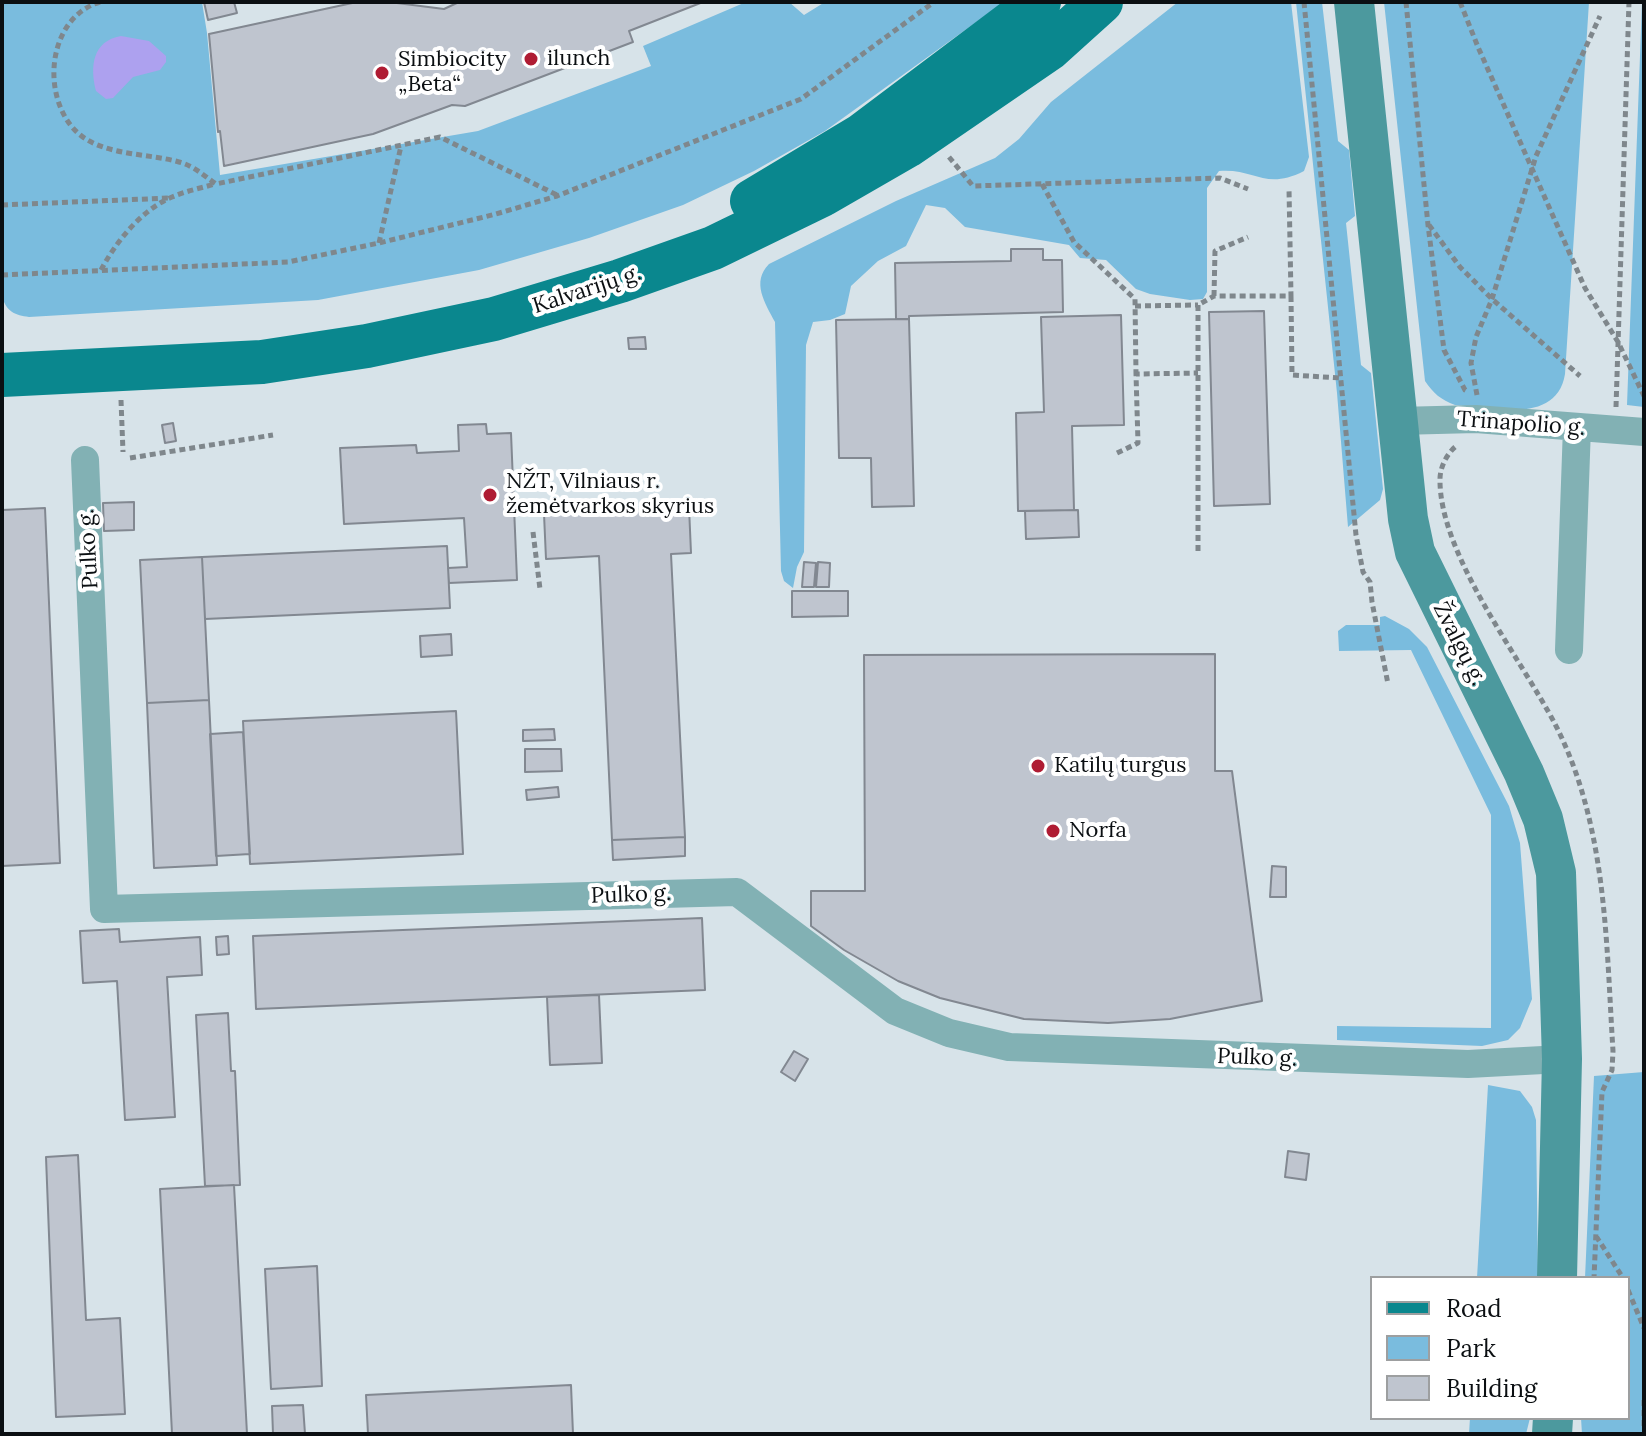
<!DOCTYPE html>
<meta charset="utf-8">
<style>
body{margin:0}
#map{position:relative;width:1646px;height:1436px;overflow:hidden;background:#d7e3e9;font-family:Lora,serif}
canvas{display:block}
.frame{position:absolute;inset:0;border:4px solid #0b0f12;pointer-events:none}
.legend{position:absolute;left:1370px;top:1276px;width:260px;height:144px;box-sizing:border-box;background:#fff;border:2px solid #9d9fa0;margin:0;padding:10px 14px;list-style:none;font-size:24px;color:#0b0f12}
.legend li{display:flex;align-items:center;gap:16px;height:40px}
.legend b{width:40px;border:2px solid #9d9fa0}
</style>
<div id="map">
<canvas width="1646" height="1436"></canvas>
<div class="frame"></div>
<ul class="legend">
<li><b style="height:10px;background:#0a878e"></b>Road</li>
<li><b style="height:22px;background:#7abcde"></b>Park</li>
<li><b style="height:22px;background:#bfc5cf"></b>Building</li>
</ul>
</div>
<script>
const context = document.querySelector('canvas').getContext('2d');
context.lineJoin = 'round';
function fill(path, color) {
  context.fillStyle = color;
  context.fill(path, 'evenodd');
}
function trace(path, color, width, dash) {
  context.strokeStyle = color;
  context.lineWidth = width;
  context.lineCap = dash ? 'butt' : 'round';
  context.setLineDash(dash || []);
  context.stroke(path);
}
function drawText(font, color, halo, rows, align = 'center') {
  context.font = font + ' Lora,serif';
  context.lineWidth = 8;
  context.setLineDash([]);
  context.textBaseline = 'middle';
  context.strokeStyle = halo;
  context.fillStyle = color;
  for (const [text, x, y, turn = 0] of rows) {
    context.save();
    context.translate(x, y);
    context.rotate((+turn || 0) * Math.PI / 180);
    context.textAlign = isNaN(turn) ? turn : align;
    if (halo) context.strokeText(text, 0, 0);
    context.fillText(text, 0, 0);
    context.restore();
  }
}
fill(new Path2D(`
 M2 2H202L207 33 220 175 478 131 651 66 643 46 746 2H789L804 15 825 2H1004L825 131 754 171 683 205 589 238 479 270 318 300 29 317C15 315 7 312 2 297Z
 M1178 2H1291L1309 157 1304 171C1265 191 1255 168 1219 171L1207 188V292L1203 299 1190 300 1150 294 1136 289 1106 260 1080 258 1069 245 965 227 945 208 926 205 906 246 878 261 851 286 845 314 830 320 813 322 806 345 804 552 797 567 793 588 784 581 781 571 775 322C765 303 751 282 769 264L896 201 995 158 1019 139 1051 102Z
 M1296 2H1322L1338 141 1349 150 1355 216 1346 223 1361 365 1371 373 1383 489 1380 500 1348 527 1337 393Z
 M1384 2H1589L1565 374C1557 425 1491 408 1455 405 1441 400 1433 393 1425 381Z
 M1642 2H1644V407L1627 405Z
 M1385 616 1409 629 1427 647 1509 806 1520 843 1532 999 1520 1028 1508 1040 1482 1046 1337 1040V1026L1491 1028V815L1411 650 1339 651 1338 631 1346 625H1380V617Z
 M1644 1072V1434H1582L1581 1418H1628V1278H1585L1594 1076Z
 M1488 1085 1520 1091 1532 1107 1536 1120 1538 1278H1477Z
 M1470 1418H1530L1526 1434H1469Z`), '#7abcde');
fill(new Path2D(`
 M121 36 149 41 166 56V62L160 70 133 77 113 98 106 99 96 91C90 67 92 41 121 36Z`), '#ada1ef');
const building = new Path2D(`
 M204 2H234L237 13 208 20Z
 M357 2H389L444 9 459 2H703L629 31 633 42 465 106 452 105 373 134 224 166 220 131 218 132 209 34Z
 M1011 249H1043V260H1062L1063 312 909 316V319H896L895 263 1011 261Z
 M1264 311 1270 504 1214 506 1209 312Z
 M1121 315 1124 425 1072 426 1074 510 1018 511 1016 413 1044 412 1041 317Z
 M909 319 914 506 872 507 871 458H839L836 320Z
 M645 337 646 349H629L628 338Z
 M173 423 176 441 165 443 162 425Z
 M486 424 487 434 511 433 517 580 449 583 448 568 467 567 464 518 344 524 340 448 416 445 417 453 459 451 458 425Z
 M134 502V530L104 531 103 503Z
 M689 507 691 553 671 554 685 837 612 840 599 556 546 559 544 514Z
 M45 508 60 863 2 866V510Z
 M1078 510 1079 537 1026 539 1025 511Z
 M447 546 450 608 205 619 202 557Z
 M202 557 209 700 147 703 140 560Z
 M804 562 816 563 814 587H802Z
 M818 562 830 563 829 587H816Z
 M792 591H848V616L792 617Z
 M451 634 452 655 421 657 420 636Z
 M1215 654V771H1232L1262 1001 1170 1019 1108 1023 1024 1019 940 998 898 981 844 950 811 926V891H865L864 655Z
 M209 700 217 865 154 868 147 703Z
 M456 711 463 854 250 864 243 721Z
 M554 729 555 740 523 741V730Z
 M243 732 250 854 216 856 210 734Z
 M525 749H561L562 771 525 772Z
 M558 787 559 797 527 800 526 790Z
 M685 837V856L613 860 612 840Z
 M1272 866 1286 867V897H1270Z
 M702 918 705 990 256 1009 253 936Z
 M119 929 120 942 200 937 202 975 167 977 175 1117 125 1120 117 981 83 983 80 931Z
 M228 936 229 954 217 955 216 937Z
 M599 995 602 1063 550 1065 547 997Z
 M228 1013 231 1071H235L240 1185 205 1186 196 1015Z
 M794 1051 808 1059 795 1081 781 1072Z
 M1288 1151 1309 1154 1306 1180 1285 1177Z
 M78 1155 86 1320 120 1318 125 1414 56 1417 46 1157Z
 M234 1185 247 1434H172L160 1189Z
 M317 1266 322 1386 271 1389 265 1269Z
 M571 1385 573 1434H368L366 1395Z
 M303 1405 305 1434H273L272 1406Z`);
fill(building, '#bfc5cf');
trace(building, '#828891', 2);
trace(new Path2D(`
 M100 2C46 18 40 100 79 134 105 156 148 153 179 162 194 166 203 175 216 184L440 137 557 195
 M1304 2 1356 535 1363 572 1370 582 1372 602 1388 684
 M1406 2 1428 225 1444 350 1465 390 1469 392
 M1460 2 1478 47 1585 288 1618 342 1644 396
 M949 157 973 186 1220 178 1248 189
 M1042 184 1074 242 1135 299 1136 374
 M2 205 169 198
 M1429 225 1460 267 1492 299 1580 376
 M379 243 401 146
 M101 270C116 242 141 210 172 197 186 191 201 188 215 184
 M2 275 288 262 379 243 496 214 557 196 801 99 934 2
 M1214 296 1215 251 1248 237
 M1291 296 1292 375 1341 378
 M1135 306 1198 305
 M1477 395 1471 363 1476 337 1492 299 1536 156 1600 16
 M121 400 123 452
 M1616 407 1629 2
 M1455 447C1447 454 1440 467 1440 479 1439 554 1520 657 1555 724 1607 825 1606 941 1613 1051L1612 1070 1602 1092 1594 1278
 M1117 453 1138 443 1136 374 1198 373
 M130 458 273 435
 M533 532 540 589
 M1198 551V305L1214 296H1291L1289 189
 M1596 1236 1623 1278
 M1628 1290 1644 1328
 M1644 1400V1428`), '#7f878c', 5, [6, 4]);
trace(new Path2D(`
 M1398 421 1476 419 1644 432
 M85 460 104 909 737 892 895 1011 949 1033 1009 1047 1468 1064 1562 1059
 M1569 650 1577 427`), '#82b1b4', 28);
trace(new Path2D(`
 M1354 2 1408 519 1415 552 1524 773 1543 819 1556 873 1562 1059 1557 1278
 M1552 1434 1553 1418`), '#4c999e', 40);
trace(new Path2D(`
 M752 201 862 135 1039 2
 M2 375 262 362 367 346 494 319 620 281 713 248 822 195 907 146 1050 48 1101 2`), '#0a878e', 44);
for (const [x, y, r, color] of [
 [531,59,8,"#af1c33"],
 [382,73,8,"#af1c33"],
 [490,495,8,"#af1c33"],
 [1038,766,8,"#af1c33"],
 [1053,831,8,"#af1c33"]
]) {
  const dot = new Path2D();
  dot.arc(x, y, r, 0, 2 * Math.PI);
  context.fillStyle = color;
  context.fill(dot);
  trace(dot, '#fff', 3);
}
drawText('22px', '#0b0f12', '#fff', [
 ["ilunch",547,59],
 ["Simbiocity",398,60],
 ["„Beta“",398,85],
 ["NŽT, Vilniaus r.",506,482],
 ["žemėtvarkos skyrius",506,507],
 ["Katilų turgus",1054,766],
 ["Norfa",1069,831]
], 'left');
drawText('22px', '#0b0f12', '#fff', [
 ["Kalvarijų g.",587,290,-18],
 ["Trinapolio g.",1521,424,4],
 ["Pulko g.",89,549,-93],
 ["Žvalgų g.",1459,644,63],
 ["Pulko g.",631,895,-2],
 ["Pulko g.",1257,1058,2]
]);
</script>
